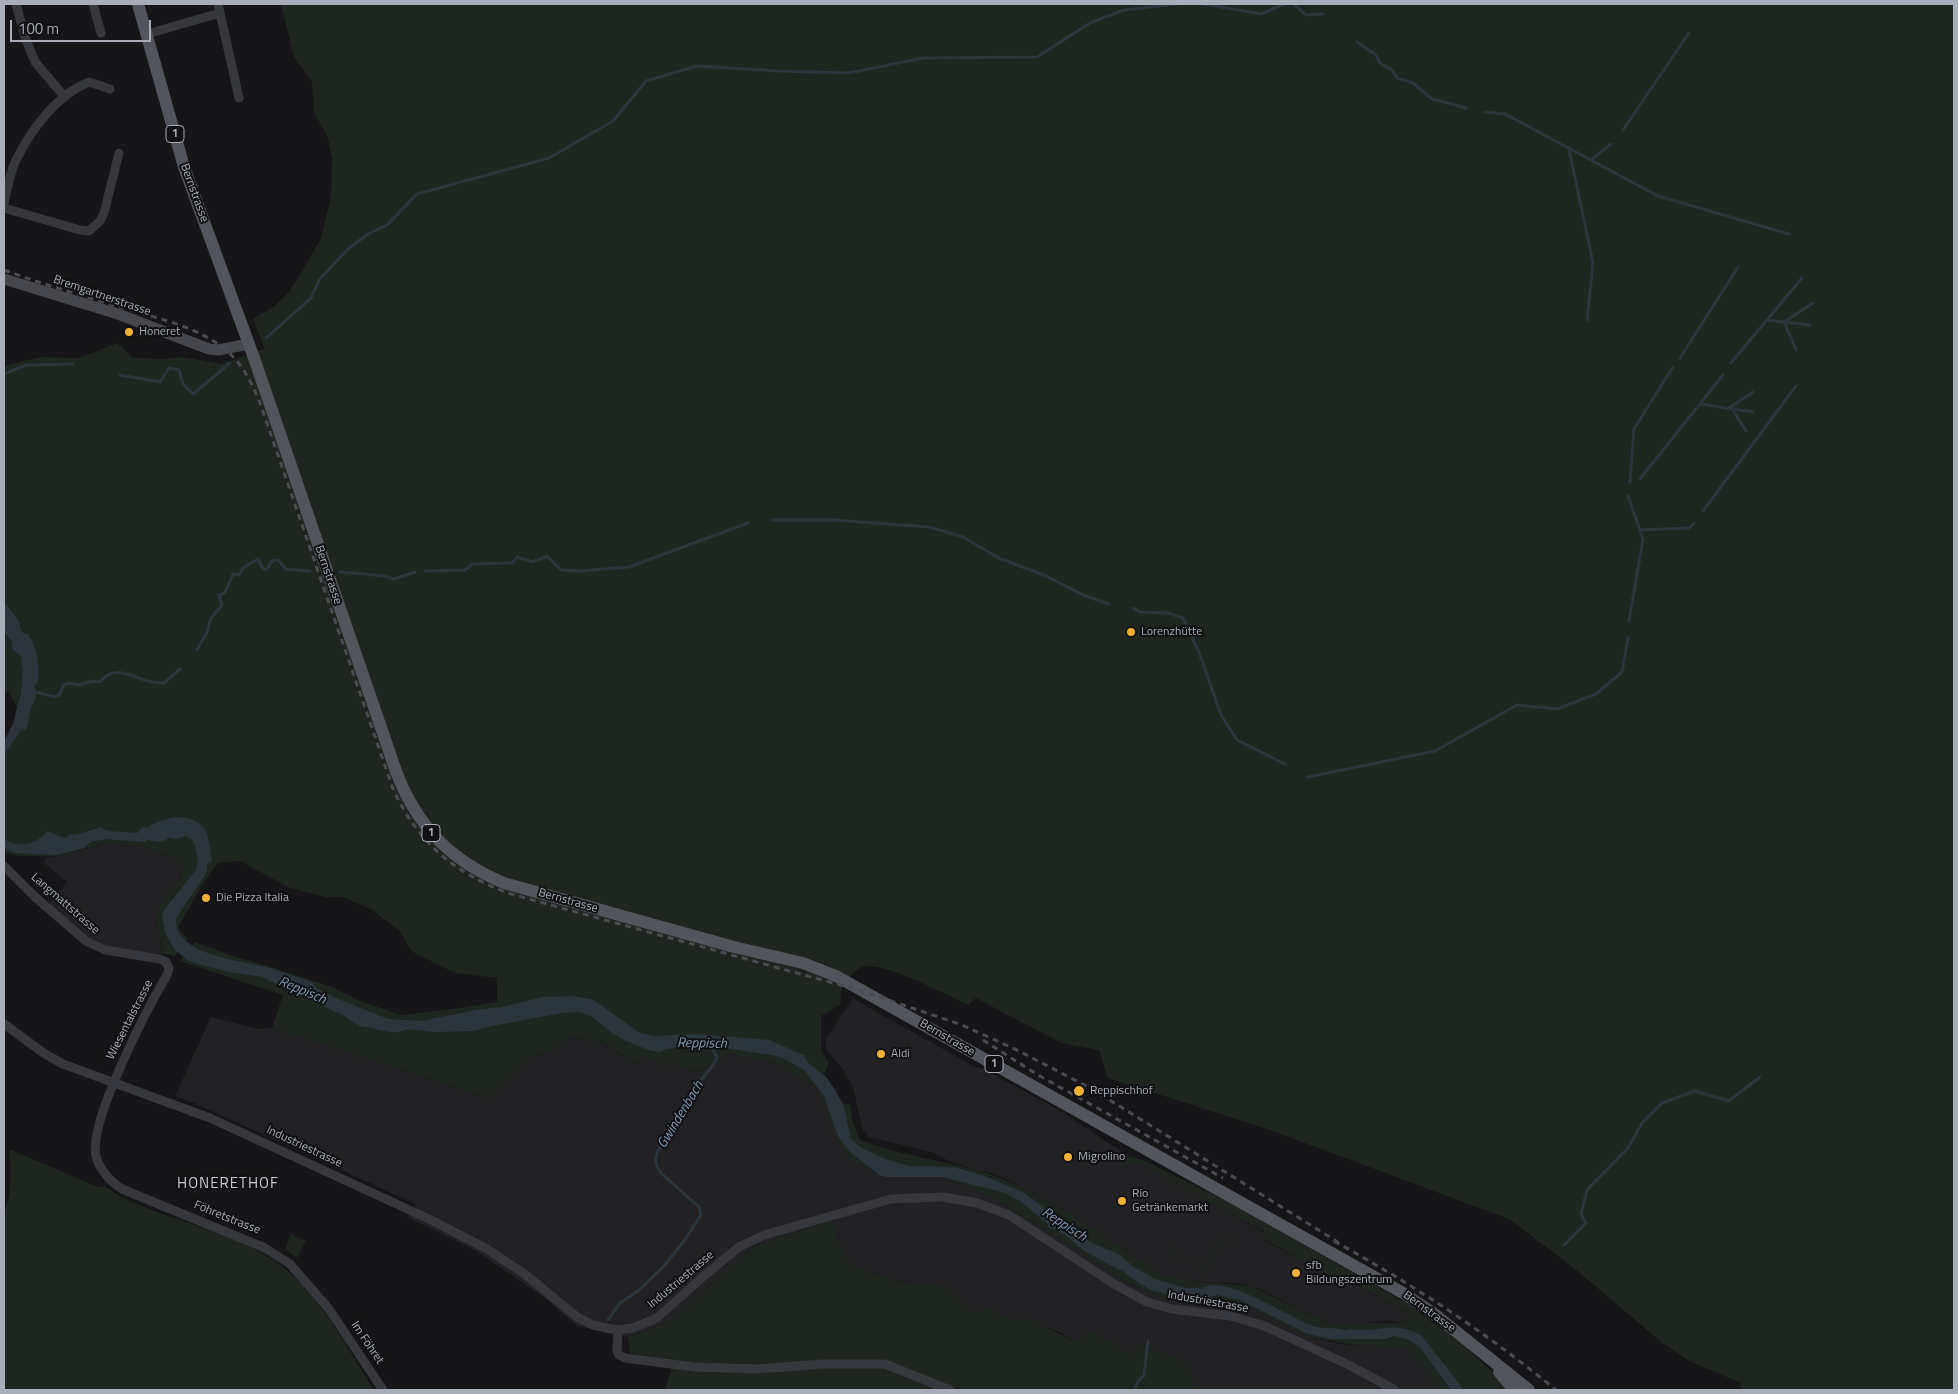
<!DOCTYPE html>
<meta charset="utf-8">
<style>
body{margin:0}
#map{position:relative;width:1958px;height:1394px;overflow:hidden;background:#161618;font-family:"Titillium Web",sans-serif}
canvas{display:block}
.frame{position:absolute;inset:0;border:5px solid #a8adb8;pointer-events:none}
.scale{position:absolute;left:10px;top:20px;width:141px;height:22px;box-sizing:border-box;border:2px solid #a8adb8;border-top:0;padding-left:6px;font-size:15px;line-height:18px;white-space:nowrap;color:#a8adb8;-webkit-text-stroke:4px #111113;paint-order:stroke}
</style>
<div id="map">
<canvas width="1958" height="1394"></canvas>
<div class="frame"></div>
<div class="scale">100 m</div>
</div>
<script>
const context = document.querySelector('canvas').getContext('2d');
context.lineJoin = 'round';
function fill(path, color) {
  context.fillStyle = color;
  context.fill(path, 'evenodd');
}
function trace(path, color, width, dash) {
  context.strokeStyle = color;
  context.lineWidth = width;
  context.lineCap = dash ? 'butt' : 'round';
  context.setLineDash(dash || []);
  context.stroke(path);
}
function drawText(font, color, halo, rows, align = 'center') {
  context.font = font + ' "Titillium Web",sans-serif';
  context.lineWidth = 4;
  context.setLineDash([]);
  context.textBaseline = 'middle';
  context.strokeStyle = halo;
  context.fillStyle = color;
  for (const [text, x, y, turn = 0] of rows) {
    context.save();
    context.translate(x, y);
    context.rotate((+turn || 0) * Math.PI / 180);
    context.textAlign = isNaN(turn) ? turn : align;
    if (halo) context.strokeText(text, 0, 0);
    context.fillText(text, 0, 0);
    context.restore();
  }
}
fill(new Path2D(`
 M104 844 148 847 183 863 179 881 160 905 156 921 163 954 106 947 91 940 49 904 67 882 44 863 46 857 59 856Z
 M854 999 975 1067 984 1069 1059 1110 1136 1161 1265 1233 1262 1239 1348 1286 1351 1282 1410 1314 1405 1323 1387 1321 1354 1324 1328 1323 1257 1288 1242 1284 1193 1281 1159 1274 1079 1219 1021 1186 994 1174 953 1163 931 1152 869 1137 862 1129 853 1087 842 1068 827 1051 826 1045V1039L850 1002Z
 M211 1017 258 1029 272 1028 491 1099 529 1058 544 1054 558 1047 573 1036 585 1039 593 1045 598 1040 636 1064 646 1056 670 1062 697 1072 729 1054 776 1063 815 1086 827 1112 833 1134 897 1175 941 1177 976 1190 1004 1204 1074 1247 1126 1282 1166 1299 1212 1307 1215 1296 1248 1307 1308 1337 1335 1343 1361 1346 1364 1344 1384 1349 1403 1346 1426 1369 1442 1390H1203L1193 1382 1129 1353 1089 1330 1074 1342 1062 1333 1041 1325 1029 1318 1017 1321 1002 1318 993 1308 972 1311 949 1287 927 1284 898 1282 851 1266 842 1251 832 1220 755 1246 666 1324 628 1337 577 1326 545 1298 476 1251 407 1217 416 1204 199 1105 175 1096Z`), '#222225');
fill(new Path2D(`
 M281 4H1954V1390H1740L1741 1383 1691 1362 1660 1341 1575 1269 1509 1219 1270 1130 1114 1080 1106 1076 1104 1065 1099 1050 1061 1043 976 998 968 1005C948 996 879 958 860 968 854 971 848 978 842 983L840 1005 821 1016V1051L829 1063 824 1074 842 1102 851 1105 852 1119 860 1140 889 1150 979 1170 1021 1186 1079 1219 1160 1274 1193 1281 1251 1286 1328 1323H1405L1410 1314 1352 1282 1349 1287 1262 1238 1265 1232 1252 1225 1248 1231 1250 1224 1229 1213 1226 1217 1227 1212 1211 1203 1208 1207 1209 1202 1192 1192 1189 1197 1190 1191 1174 1182 1171 1186 1172 1181 1155 1172 1152 1176 1153 1171 1136 1162 1134 1166 1127 1164 1126 1167 1122 1162C1127 1153 1137 1158 1145 1161L1228 1202 1408 1304 1453 1337 1486 1366 1510 1390H1442L1426 1369 1403 1346 1384 1349 1365 1344 1361 1346 1308 1337 1248 1307 1215 1297 1212 1307 1166 1299 1126 1282 1074 1247 1004 1204 976 1190 941 1177 897 1175 872 1171 851 1159 833 1134 827 1112 815 1086 776 1063 729 1054 697 1072 670 1062 665 1069 646 1056 636 1064 599 1040 593 1045 585 1039 573 1036 558 1047 544 1054 529 1058 491 1099 272 1028 283 995 180 961 195 942 230 955 268 966 332 987 360 1001 401 1015 460 1008 497 1002V978L455 973 411 951 400 931 372 910 343 897H325L290 888 240 861 218 863 203 884 178 927 187 939 175 956 163 954 156 921 160 905 179 881 183 863 148 847 104 844 59 856H18L4 852V750L8 748 17 707 8 691 4 694V366L40 357 80 358 117 343 133 358 163 359 183 357 221 364 265 349 253 319 272 308 288 293 300 275 321 238 331 196 332 159 328 138 314 112 312 81 294 57Z
 M9 1149 98 1187 105 1186C126 1204 179 1219 206 1229 227 1237 250 1245 269 1257 317 1288 344 1343 374 1390H4V1214C12 1192 12 1172 9 1149Z
 M832 1220 842 1251 851 1266 898 1282 927 1284 949 1287 972 1311 993 1308C1005 1321 1012 1322 1029 1318 1044 1327 1060 1332 1074 1342L1089 1330 1129 1353 1141 1344 1190 1365 1193 1382 1203 1390H665L673 1362 630 1353 628 1337 666 1324 755 1246Z
 M291 1234 306 1241 297 1258 285 1249Z
 M1222 1236 1233 1242 1237 1236 1238 1240 1235 1243 1226 1242C1213 1251 1215 1265 1204 1273H1200L1203 1267 1179 1254 1176 1260 1168 1249V1247L1205 1267Z`), '#1e261f');
fill(new Path2D(`
 M4 602 19 621 21 630 24 634H28C37 645 41 670 37 684H35L36 697 30 711 27 728 26 730 22 729 4 755V741L13 724 21 693 23 671 21 656C15 652 10 649 12 641L4 632Z
 M177 817C209 819 208 834 212 861L207 864V870L204 877 176 918C172 955 244 961 270 968 284 972 299 978 313 983L316 988 341 1000 388 1019 422 1021 476 1010 501 1007 542 997 574 996 594 1000 640 1033 654 1036 698 1034 769 1040 804 1055 807 1062 826 1077 836 1091 844 1107 851 1139 860 1147 885 1159 910 1166 953 1167 982 1175 1023 1192 1050 1212 1052 1216 1092 1243 1121 1255 1132 1266 1155 1279 1185 1288H1198L1202 1289C1223 1271 1293 1321 1316 1327 1327 1329 1337 1327 1347 1331L1349 1329C1374 1335 1393 1318 1422 1336L1464 1390H1451L1419 1346 1409 1340 1394 1336 1385 1339H1330L1308 1334 1240 1300 1217 1295 1204 1300 1191 1298 1184 1300 1149 1289 1130 1277 1122 1270 1117 1269 1083 1250 1064 1234 1048 1227V1224L1020 1201 1005 1193 942 1177H886L879 1175 849 1151 838 1136 824 1096 805 1071 787 1060 773 1055 722 1048 686 1047 666 1049 660 1052 651 1051 626 1041 612 1033 591 1016 580 1012 562 1013 492 1026 475 1031 433 1032 407 1029C395 1036 383 1030 371 1028 367 1027 364 1028 360 1026 350 1021 347 1016 336 1012L262 977 229 972 195 963 186 959 175 950 165 933 162 915 165 909 196 870 198 861 195 845 192 840 186 836 176 839 170 837 162 842 147 840 145 842 105 839 91 842 84 848 55 855 16 853 4 848V839C17 849 39 844 47 831L64 838 71 834 75 835 101 827 108 831 137 833 143 827 148 828C155 820 168 819 177 817Z`), '#2c353c');
trace(new Path2D(`
 M1204 4 1261 14 1284 4
 M1294 4 1306 15 1323 14
 M1357 42 1376 55 1380 63 1392 70 1397 78 1413 83 1432 99 1466 108
 M1485 112 1505 114 1658 196 1789 234
 M1623 130 1689 33
 M1569 149 1593 263 1587 320
 M1591 160 1611 144
 M1767 320 1810 325
 M266 338 311 298 319 280 348 249 368 234 387 225 417 194 549 158 613 121 646 81 697 66 778 71 849 73 923 58 1037 57 1090 23 1124 10 1177 4
 M1796 350 1784 322 1813 303
 M1680 358 1738 267
 M1731 363 1802 278
 M4 374 26 365 73 364
 M120 375 160 382 169 368 179 370 183 384 193 394 230 363
 M1700 404 1753 412
 M1729 408 1753 392
 M1732 409 1746 431
 M1640 479 1723 375
 M1630 482 1634 429 1673 367
 M1628 496 1643 539 1629 621
 M1703 511 1796 386
 M772 520H834L930 527 963 537 999 558 1046 576 1083 595 1109 604
 M1640 530 1689 528 1694 523
 M425 571 465 570 473 564 512 563 517 557 533 562 547 556 561 570 579 571 629 567 748 523
 M340 572 385 576 394 579 415 572
 M1133 608 1140 612 1168 613 1183 618 1199 652 1221 715 1237 740 1285 764
 M197 650 208 630 211 618 222 605 219 595 225 593 233 574 239 575 243 568 258 559 263 569H267L272 561 278 560 286 569 310 571
 M32 691 54 697 59 695 64 685 69 683 80 685 92 681 100 682C114 664 130 676 148 681 153 683 159 682 164 683L180 669
 M1308 777 1435 751 1517 705 1557 709 1596 694 1622 672 1628 638
 M1564 1245 1586 1223 1581 1214 1587 1190 1628 1148 1642 1123 1662 1103 1695 1091 1729 1101 1760 1077
 M608 1320 620 1303 638 1291 664 1266 684 1241 701 1215 699 1207 662 1174C656 1167 653 1160 658 1151L692 1098 697 1085 714 1064 717 1057 711 1046
 M1134 1390 1139 1380 1144 1376 1148 1341`), '#2c353c', 3);
trace(new Path2D(`
 M16 4 25 37 35 62 64 96
 M93 4 101 33
 M218 4 239 98
 M147 34 220 13
 M4 203C7 190 10 174 15 162 31 130 56 95 89 82L110 89
 M4 208 80 230 89 231 100 221 104 213 119 153
 M4 866 34 896 86 941 105 950 160 959 166 962 169 968 167 975C148 1007 88 1122 96 1156 100 1171 110 1181 122 1189L265 1248 290 1264 329 1309 383 1390
 M4 1024 45 1054 63 1064 210 1118 429 1219 487 1249 526 1275 577 1317 593 1325 606 1328 618 1330 633 1328 657 1318 705 1275 739 1247 764 1235 891 1199 943 1197 977 1203 1009 1215 1114 1284 1147 1302 1172 1309 1230 1316 1262 1325 1349 1365 1395 1390
 M618 1330 617 1351 619 1355 625 1358 694 1367 758 1369 822 1364H885L950 1390`), '#37383d', 9);
trace(new Path2D(`
 M4 279 118 314 209 349 218 350 249 344`), '#45474d', 11);
trace(new Path2D(`
 M138 4 184 167 254 358 397 774C418 827 451 861 504 883L734 947 803 963 836 976 1403 1293 1433 1313 1529 1390
 M1499 1372 1514 1390`), '#53555c', 12);
trace(new Path2D(`
 M4 270C48 286 93 299 138 312 167 321 197 328 222 347 241 361 251 381 260 403L393 789C418 843 455 874 511 894L862 991 962 1025 1019 1051 1092 1089 1341 1244
 M983 1040 1038 1075 1223 1178
 M1334 1241C1415 1286 1484 1331 1556 1390`), '#4a4c52', 3, [6, 5]);
for (const [x, y, r, color] of [
 [129,332,5,"#f2b134"],
 [1131,632,5,"#f2b134"],
 [206,898,5,"#f2b134"],
 [881,1054,5,"#f2b134"],
 [1079,1091,6,"#f2b134"],
 [1068,1157,5,"#f2b134"],
 [1122,1201,5,"#f2b134"],
 [1296,1273,5,"#f2b134"]
]) {
  const dot = new Path2D();
  dot.arc(x, y, r, 0, 2 * Math.PI);
  context.fillStyle = color;
  context.fill(dot);
  trace(dot, '#111113', 2);
}
for (const [x, y, w] of [
 [175,134,18],
 [431,833,18],
 [994,1064,18]
]) {
  const box = new Path2D();
  box.roundRect(x - w / 2, y - 8.5, w, 17, 4);
  context.fillStyle = '#111113';
  context.fill(box);
  trace(box, '#a8adb8', 1);
}
drawText('bold 11px', '#a8adb8', null, [
 ["1",175,134],
 ["1",431,833],
 ["1",994,1064]
]);
drawText('12px', '#a8adb8', '#111113', [
 ["Bernstrasse",194,193,70],
 ["Bremgartnerstrasse",102,296,19],
 ["Bernstrasse",328,575,71],
 ["Bernstrasse",568,901,16],
 ["Langmattstrasse",65,904,41],
 ["Wiesentalstrasse",130,1020,-63],
 ["Bernstrasse",947,1038,30],
 ["Industriestrasse",304,1147,25],
 ["Föhretstrasse",227,1218,22],
 ["Industriestrasse",681,1280,-40],
 ["Industriestrasse",1208,1302,10],
 ["Bernstrasse",1429,1312,36],
 ["Im Föhret",367,1343,56]
]);
drawText('12px', '#a8adb8', '#111113', [
 ["Honeret",139,332],
 ["Lorenzhütte",1141,632],
 ["Die Pizza Italia",216,898],
 ["Aldi",891,1054],
 ["Reppischhof",1090,1091],
 ["Migrolino",1078,1157],
 ["Rio",1132,1194],
 ["Getränkemarkt",1132,1208],
 ["sfb",1306,1266],
 ["Bildungszentrum",1306,1280]
], 'left');
drawText('italic 14px', '#7f9bb3', '#111113', [
 ["Reppisch",302,991,23],
 ["Reppisch",702,1044,1],
 ["Gwindenbach",681,1115,-59],
 ["Reppisch",1064,1225,33]
]);
context.letterSpacing = '1px';
drawText('15px', '#c9ccd4', '#111113', [
 ["HONERETHOF",228,1184]
]);
context.letterSpacing = '0px';
</script>
